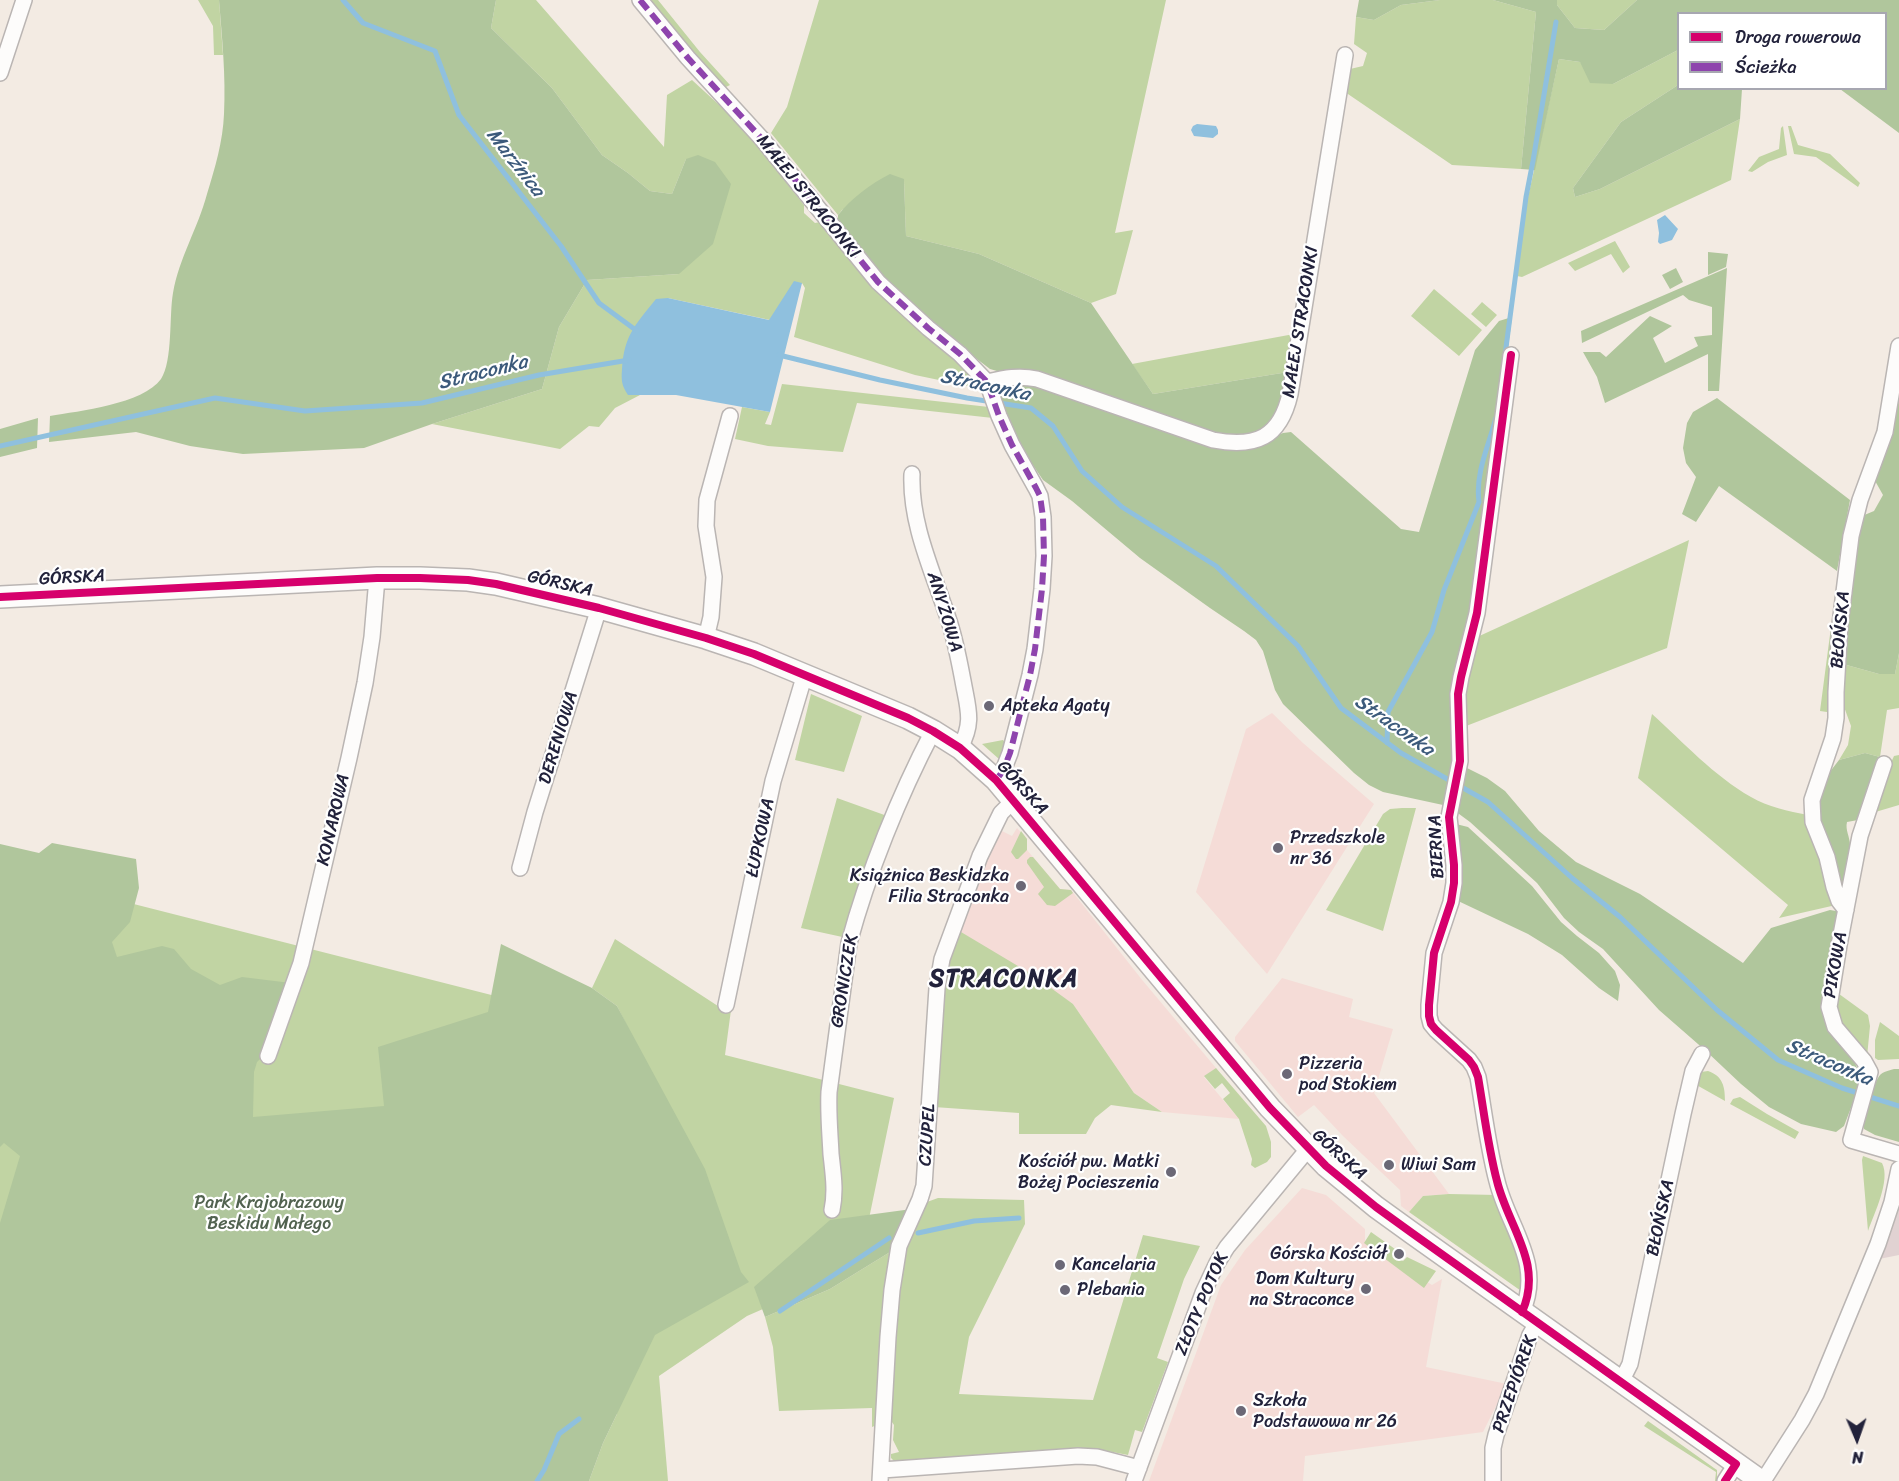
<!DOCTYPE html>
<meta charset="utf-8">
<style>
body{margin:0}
#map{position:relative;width:1899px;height:1481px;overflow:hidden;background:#f3ebe3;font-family:Sriracha,sans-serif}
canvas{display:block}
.legend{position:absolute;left:1677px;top:12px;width:210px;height:78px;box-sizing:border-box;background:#fff;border:2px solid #a7a7b1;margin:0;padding:8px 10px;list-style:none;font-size:18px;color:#22223b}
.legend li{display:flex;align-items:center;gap:12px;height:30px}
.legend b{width:30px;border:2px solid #a7a7b1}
.north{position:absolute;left:1827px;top:1409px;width:60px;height:60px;-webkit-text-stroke:4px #fff;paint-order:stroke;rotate:178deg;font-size:16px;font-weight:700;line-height:24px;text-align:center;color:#22223b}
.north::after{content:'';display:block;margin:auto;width:21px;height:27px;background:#22223b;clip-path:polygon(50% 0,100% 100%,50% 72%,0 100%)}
</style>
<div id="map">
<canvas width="1899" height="1481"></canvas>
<ul class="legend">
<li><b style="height:8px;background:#d6006c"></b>Droga rowerowa</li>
<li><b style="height:8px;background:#8e44ad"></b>Ścieżka</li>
</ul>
<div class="north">N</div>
</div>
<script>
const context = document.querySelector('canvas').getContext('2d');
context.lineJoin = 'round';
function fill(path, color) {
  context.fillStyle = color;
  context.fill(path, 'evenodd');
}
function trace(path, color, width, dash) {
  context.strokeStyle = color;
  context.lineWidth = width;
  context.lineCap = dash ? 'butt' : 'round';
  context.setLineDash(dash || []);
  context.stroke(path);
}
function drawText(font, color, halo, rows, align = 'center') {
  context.font = font + ' Sriracha,sans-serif';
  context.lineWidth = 4.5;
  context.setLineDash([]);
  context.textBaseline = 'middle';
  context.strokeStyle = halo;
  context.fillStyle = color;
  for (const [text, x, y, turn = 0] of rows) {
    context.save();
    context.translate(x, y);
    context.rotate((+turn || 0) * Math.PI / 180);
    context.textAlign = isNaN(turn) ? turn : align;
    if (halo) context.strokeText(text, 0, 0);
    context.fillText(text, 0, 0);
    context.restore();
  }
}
fill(new Path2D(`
 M1272 713 1303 743 1374 804 1267 974 1196 892 1246 729Z
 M1017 828 1027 839V850L1060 889 1071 890 1143 981 1216 1068 1204 1077 1239 1119 1162 1112 1134 1093 1073 1004 956 929 980 869 1000 830 1012 836Z
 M1282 978 1353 999 1349 1017 1393 1029 1374 1093 1449 1194 1423 1196 1409 1212 1401 1206 1400 1190 1343 1136 1314 1105 1298 1117 1235 1041V1037Z
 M1302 1188 1326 1195 1365 1229V1243L1432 1285 1442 1279 1426 1367 1507 1384 1483 1432 1305 1456 1303 1481H1149L1221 1285 1245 1250Z`), '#f5dcd7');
fill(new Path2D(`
 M1899 1206V1255L1879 1259Z`), '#e1d2d2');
fill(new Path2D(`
 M198 0H219L223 55H214L213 26Z
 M496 0H536L664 147 667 95 692 80 729 114 753 140 804 205V213L815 223 820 222C842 250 864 278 889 303 916 330 946 353 976 378L982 389 915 375 794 337 805 288 802 283 770 320 668 298 628 395H640L615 408 599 427 589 426 560 449 432 424 542 389 559 327 587 280 679 274 686 159 672 194 650 191 628 173 602 155 552 88 491 28Z
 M652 0H658L700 52 730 85 724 88 652 10Z
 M819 0H1166L1115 233 1133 230 1116 294 1091 303 979 254 906 236 904 180 842 210 838 215 771 133 787 107Z
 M1440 0H1493L1536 12 1521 169 1452 165 1345 92 1350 69 1363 66 1367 53 1354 44 1356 17 1374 20 1401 5Z
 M1557 0H1637L1604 30 1575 28 1557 5Z
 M1678 50V85L1621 122 1573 188 1575 197 1600 189 1740 119 1731 180 1522 277 1517 276 1526 206 1559 59 1580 62 1613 84Z
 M1783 126 1787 155 1768 162 1752 172 1748 171 1759 157 1779 149 1781 128Z
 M1788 126H1791L1798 145 1830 154 1860 183 1858 187 1816 157 1794 154Z
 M1615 241 1630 267 1623 273 1611 254 1575 271 1568 263Z
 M1434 289 1482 330 1459 356 1411 316Z
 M1482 302 1497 315 1486 327 1471 314Z
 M1294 334 1288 372 1153 394 1132 364Z
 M782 384 989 407 993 418 857 403 843 452 768 446 735 439 742 407 770 412 765 424 771 425Z
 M1689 540 1667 648 1461 728V713L1475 638Z
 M1831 627 1834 628 1829 710 1827 712 1820 711Z
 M1899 653V708L1887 710 1880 757 1865 753 1839 760 1848 745 1851 726 1843 704V664L1879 674H1895Z
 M811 694 862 716 844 772 795 760Z
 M1652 714C1683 742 1714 776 1751 797 1768 807 1788 811 1808 815L1836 905 1779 918 1788 905 1638 778Z
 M1003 740 1006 743 999 759 982 744Z
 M1899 755V805L1872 813 1879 789 1894 756Z
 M837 798 890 817 847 938 801 928Z
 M1402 808H1416L1383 931 1326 910 1383 814 1390 809Z
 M1021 831 1027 839V850L1018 859H1016L1011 852Z
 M1030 857H1033L1060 889 1071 890 1073 893 1055 906 1047 905 1038 894 1044 887 1027 863V860Z
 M0 870 629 1030 617 1006 592 988 615 939 721 1008 731 1010 725 1055 894 1098 859 1267 747 1316 659 1376 668 1481H589L603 1443 617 1414 0 1481Z
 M956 929 1033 975 1073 1004 1134 1093 1162 1112 1111 1105 1095 1118 1086 1134H1019V1113L934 1107 941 987Z
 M1835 991 1868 1015 1870 1026 1867 1057 1839 1025Z
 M1880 1022 1899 1036V1059L1878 1060 1875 1058V1040Z
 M1216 1068 1266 1126 1271 1142V1157L1267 1162 1255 1168 1251 1165 1252 1159 1239 1119 1223 1099 1230 1093 1222 1083 1215 1089 1204 1076Z
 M1708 1071C1723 1076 1725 1087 1725 1101L1693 1083 1701 1072Z
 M1740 1097 1767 1114 1799 1132 1795 1139 1730 1104 1733 1099Z
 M1863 1156 1882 1163C1891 1180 1874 1214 1868 1231L1862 1160Z
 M1449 1194 1497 1195 1519 1249 1524 1293 1409 1212 1423 1196Z
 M938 1198 1024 1200 1025 1224 969 1337 959 1394 1093 1400 1143 1235 1200 1246 1184 1279 1157 1358 1168 1362 1142 1432 1135 1430 1128 1455 1097 1449H1076L895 1462 891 1458V1454L899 1452 893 1440 894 1425 890 1419 891 1339 906 1248 920 1213 927 1202Z
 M1371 1232 1395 1249 1392 1254 1403 1261 1407 1257 1436 1271 1424 1288 1364 1243Z
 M895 1249 877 1425 872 1427V1408L779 1411 773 1347 765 1317 830 1289Z
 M1648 1421 1714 1468 1717 1470V1481H1715L1716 1472 1644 1426Z`), '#c1d4a3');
fill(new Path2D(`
 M219 0H496L491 28 552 88 602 155 628 173 650 191 672 194 686 159 698 155 715 162 731 184 713 244 679 274 587 280 559 327 542 389 432 424 364 448 243 454 190 446 136 432 49 442 50 416C79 411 143 404 161 379 173 361 169 315 173 293 179 258 198 228 207 194 215 168 223 141 224 114 226 76 222 38 219 0Z
 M1359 0H1440L1401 5 1374 20 1356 17Z
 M1493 0H1557V5L1575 28 1604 30 1637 0H1899V133L1840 89 1886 88V14H1678V50L1613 84 1590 83 1580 62 1559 59 1535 170 1521 169 1536 12Z
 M1678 85V88L1742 89 1740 119 1600 189 1575 197 1573 188 1621 122Z
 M890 174 904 179 906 236 979 254 1091 303 1153 394 1288 372 1282 408 1264 432 1227 438 990 369 952 340 878 272 838 222V215C852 198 870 184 890 174Z
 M1708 252 1728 254 1726 267 1708 275Z
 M1676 268 1683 282 1670 289 1662 275Z
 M1727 268 1719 391H1708V354L1605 403 1597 377 1583 352H1600L1606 357 1650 316 1672 326 1653 338 1665 363 1698 346 1694 337 1712 335V307L1689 300 1683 295 1582 343 1581 331Z
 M1512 317 1455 760 1446 804 1443 805 1383 792 1369 785 1354 773 1283 704 1275 690 1263 651 1256 640 1244 631 1210 608 1140 558 1072 501 1043 480 1022 449 1000 398C1008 383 1022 384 1036 386L1214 446 1273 437 1283 433 1291 432 1401 529 1419 532 1475 350 1499 321Z
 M1717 398 1850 500 1837 571 1719 486 1696 522 1682 514 1696 477 1686 463 1683 448 1687 423 1693 412Z
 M1899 401V653L1895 674H1879L1843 664 1852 570 1862 516 1874 511 1883 495 1874 479Z
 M38 418 37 448 0 457V429Z
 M1865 753 1880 757 1875 779 1858 820 1847 822C1845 830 1850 837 1850 845 1851 861 1846 878 1843 893L1822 830 1817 799 1829 773 1839 760Z
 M1465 767 1487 778 1505 791 1539 831 1576 862 1640 894 1743 963 1771 928 1830 910 1836 911 1841 915 1827 993 1859 1073V1087L1844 1126 1836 1132 1801 1124 1786 1116 1769 1107 1741 1084 1706 1051 1659 1010 1603 949 1579 932 1564 918 1537 883 1470 822 1455 811Z
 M1456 824 1468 827 1532 886 1561 922 1577 936 1599 953 1615 971 1620 985 1618 1001 1599 988 1562 955 1528 934 1456 900Z
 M52 843 136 859 139 888 130 922 112 942 117 957 162 946 174 949 191 969 220 985 242 977 291 983 266 1053 257 1062 254 1072 253 1117 384 1106 378 1047 488 1012 501 944 592 988 617 1006 705 1169 741 1272 749 1282 655 1335 603 1443 589 1481H0V1223L20 1156 4 1143 0 1147V844L39 853Z
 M1894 1069H1899V1142L1875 1135 1864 1129C1863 1119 1872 1088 1878 1078 1881 1072 1887 1071 1894 1069Z
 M912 1209 895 1249 830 1289 765 1317 754 1287 830 1220Z`), '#b0c69c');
fill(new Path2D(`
 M1197 124 1216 126 1218 130V134L1213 138 1194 136 1191 130 1193 126Z
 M1665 215 1678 229 1672 240 1660 244 1658 242 1659 233 1657 220Z
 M794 281 802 283 770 412 676 395H628C622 386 621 381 622 369 624 335 636 324 656 299L668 298 769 320Z`), '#8fc0de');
trace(new Path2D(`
 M343 0 363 23 435 51 459 115 561 246 599 303 637 331
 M779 355 880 380 967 398 1031 408 1053 426 1082 471 1122 507 1216 566 1298 646 1341 708 1401 753 1488 802 1572 878 1620 917 1717 1010 1778 1060 1842 1088 1899 1106
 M1505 355 1526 197 1533 161 1556 22
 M0 446 215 398 305 411 422 403 539 375 629 360
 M1387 743 1388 712 1432 632 1444 590 1479 502C1475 473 1489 445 1496 418
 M918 1233 974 1221 1019 1218
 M780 1311 889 1238
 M537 1481 544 1470 559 1434 579 1419`), '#8fc0de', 5);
const street = new Path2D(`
 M640 0 688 58 762 139 878 282 928 328 960 354 987 382 999 416 1012 445 1036 488 1040 496 1043 517 1044 556 1042 589 1035 649 1030 675 1010 753 1003 771 996 780
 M0 73 24 0
 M1511 355 1477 613 1461 677 1458 694 1460 761 1449 817 1454 865V883L1451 902 1434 953 1429 1005V1016L1431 1024 1436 1030 1469 1060 1474 1067 1478 1077C1484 1112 1488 1147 1497 1181 1508 1227 1544 1263 1522 1312
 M987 382C1005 378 1019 375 1037 379L1213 440C1256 448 1280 438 1290 394L1345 55
 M912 474C910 524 933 572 948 618 955 638 959 660 963 681 968 709 974 722 960 748
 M706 638 711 617 714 577 706 526 707 500 730 416
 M1884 764 1860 836 1839 945 1829 1007 1835 1027 1864 1061 1870 1072 1851 1140 1899 1154
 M520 868 535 812 599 608
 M1846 910 1839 901 1834 887 1827 857 1813 822 1812 800 1833 738 1836 718V692L1840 624 1851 536 1860 500 1885 432 1899 346
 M726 1005 773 781 802 684 807 674
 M268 1056 301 963 349 758 365 683 372 637 377 578
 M832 1210C836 1191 833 1173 831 1154 830 1133 828 1113 829 1092L849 943C868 873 899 796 933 731
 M1621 1382 1630 1364 1683 1114 1693 1071 1702 1054
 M882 1470 1078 1456 1097 1457 1139 1468
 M880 1481 888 1337 892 1290 899 1246 920 1199 924 1186 937 988 942 959 980 856 1001 813 1014 800
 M1134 1481 1203 1293 1217 1263 1227 1247 1308 1149
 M1493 1481V1448L1496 1435 1530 1335 1537 1323
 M1725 1481 1736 1464
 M1763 1481 1802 1420 1816 1394 1878 1244 1892 1202 1899 1169`);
const secondary = new Path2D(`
 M0 597 377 578H420L468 580 496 584 599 608 706 638 754 654 908 718 933 731 960 748 996 780 1270 1108 1326 1166 1376 1207 1412 1233 1761 1481`);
trace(street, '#bab5b3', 18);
trace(secondary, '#bab5b3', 24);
trace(street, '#fdfcfb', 15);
trace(secondary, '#fdfcfb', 21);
trace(new Path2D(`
 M640 0 688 58 762 139 878 282 928 328 960 354 987 382 999 416 1012 445 1036 488 1040 496 1043 517 1044 556 1042 589 1035 649 1030 675 1010 753 1003 771 996 780`), '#8e44ad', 6, [12, 6]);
trace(new Path2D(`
 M1511 355 1477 613 1461 677 1458 694 1460 761 1449 817 1454 865V883L1451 902 1434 953 1429 1005V1016L1431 1024 1436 1030 1469 1060 1474 1067 1478 1077C1484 1112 1488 1147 1497 1181 1508 1227 1544 1263 1522 1312
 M0 597 377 578H420L468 580 496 584 599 608 706 638 754 654 908 718 933 731 960 748 996 780 1270 1108 1326 1166 1376 1207 1412 1233 1736 1464 1725 1481`), '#d6006c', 8);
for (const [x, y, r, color] of [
 [989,706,6,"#6b6876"],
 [1278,848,6,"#6b6876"],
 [1021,886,6,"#6b6876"],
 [1287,1074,6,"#6b6876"],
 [1389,1165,6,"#6b6876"],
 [1171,1172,6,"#6b6876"],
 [1399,1254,6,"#6b6876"],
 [1060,1265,6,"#6b6876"],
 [1366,1289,6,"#6b6876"],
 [1065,1290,6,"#6b6876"],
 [1241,1411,6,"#6b6876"]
]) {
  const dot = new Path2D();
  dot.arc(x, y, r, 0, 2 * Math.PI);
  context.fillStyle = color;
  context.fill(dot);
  trace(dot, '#fff', 2);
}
drawText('18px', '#22223b', '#fff', [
 ["MAŁEJ STRACONKI",808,197,51],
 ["MAŁEJ STRACONKI",1301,322,-81],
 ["GÓRSKA",72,578,-3],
 ["GÓRSKA",560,584,13],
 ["ANYŻOWA",944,612,73],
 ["BŁOŃSKA",1841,630,-85],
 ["DERENIOWA",559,738,-73],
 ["GÓRSKA",1022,788,48],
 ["KONAROWA",334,820,-77],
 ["ŁUPKOWA",761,838,-78],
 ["BIERNA",1437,847,-93],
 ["PIKOWA",1836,965,-80],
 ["GRONICZEK",845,981,-81],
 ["CZUPEL",928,1135,-86],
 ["GÓRSKA",1339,1155,42],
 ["BŁOŃSKA",1661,1218,-78],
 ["ZŁOTY POTOK",1202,1304,-67],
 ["PRZEPIÓREK",1515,1384,-71]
]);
drawText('18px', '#22223b', '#fff', [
 ["Apteka Agaty",1001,706],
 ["Przedszkole",1290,838],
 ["nr 36",1290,859],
 ["Książnica Beskidzka",1009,876,"right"],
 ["Filia Straconka",1009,897,"right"],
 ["Pizzeria",1299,1064],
 ["pod Stokiem",1299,1085],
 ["Kościół pw. Matki",1159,1162,"right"],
 ["Bożej Pocieszenia",1159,1183,"right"],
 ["Wiwi Sam",1401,1165],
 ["Górska Kościół",1387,1254,"right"],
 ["Kancelaria",1072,1265],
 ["Dom Kultury",1354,1279,"right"],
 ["na Straconce",1354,1300,"right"],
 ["Plebania",1077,1290],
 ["Szkoła",1253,1401],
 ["Podstawowa nr 26",1253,1422]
], 'left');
drawText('18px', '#51624f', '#fff', [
 ["Park Krajobrazowy",269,1203],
 ["Beskidu Małego",269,1224]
]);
drawText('italic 20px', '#3c5a7b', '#fff', [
 ["Marźnica",515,163,52],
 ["Straconka",483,373,-14],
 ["Straconka",985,386,12],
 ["Straconka",1394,726,35],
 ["Straconka",1829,1063,23]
]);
context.letterSpacing = '1.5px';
drawText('bold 24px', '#22223b', '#fff', [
 ["STRACONKA",1004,980]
]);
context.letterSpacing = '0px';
</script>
